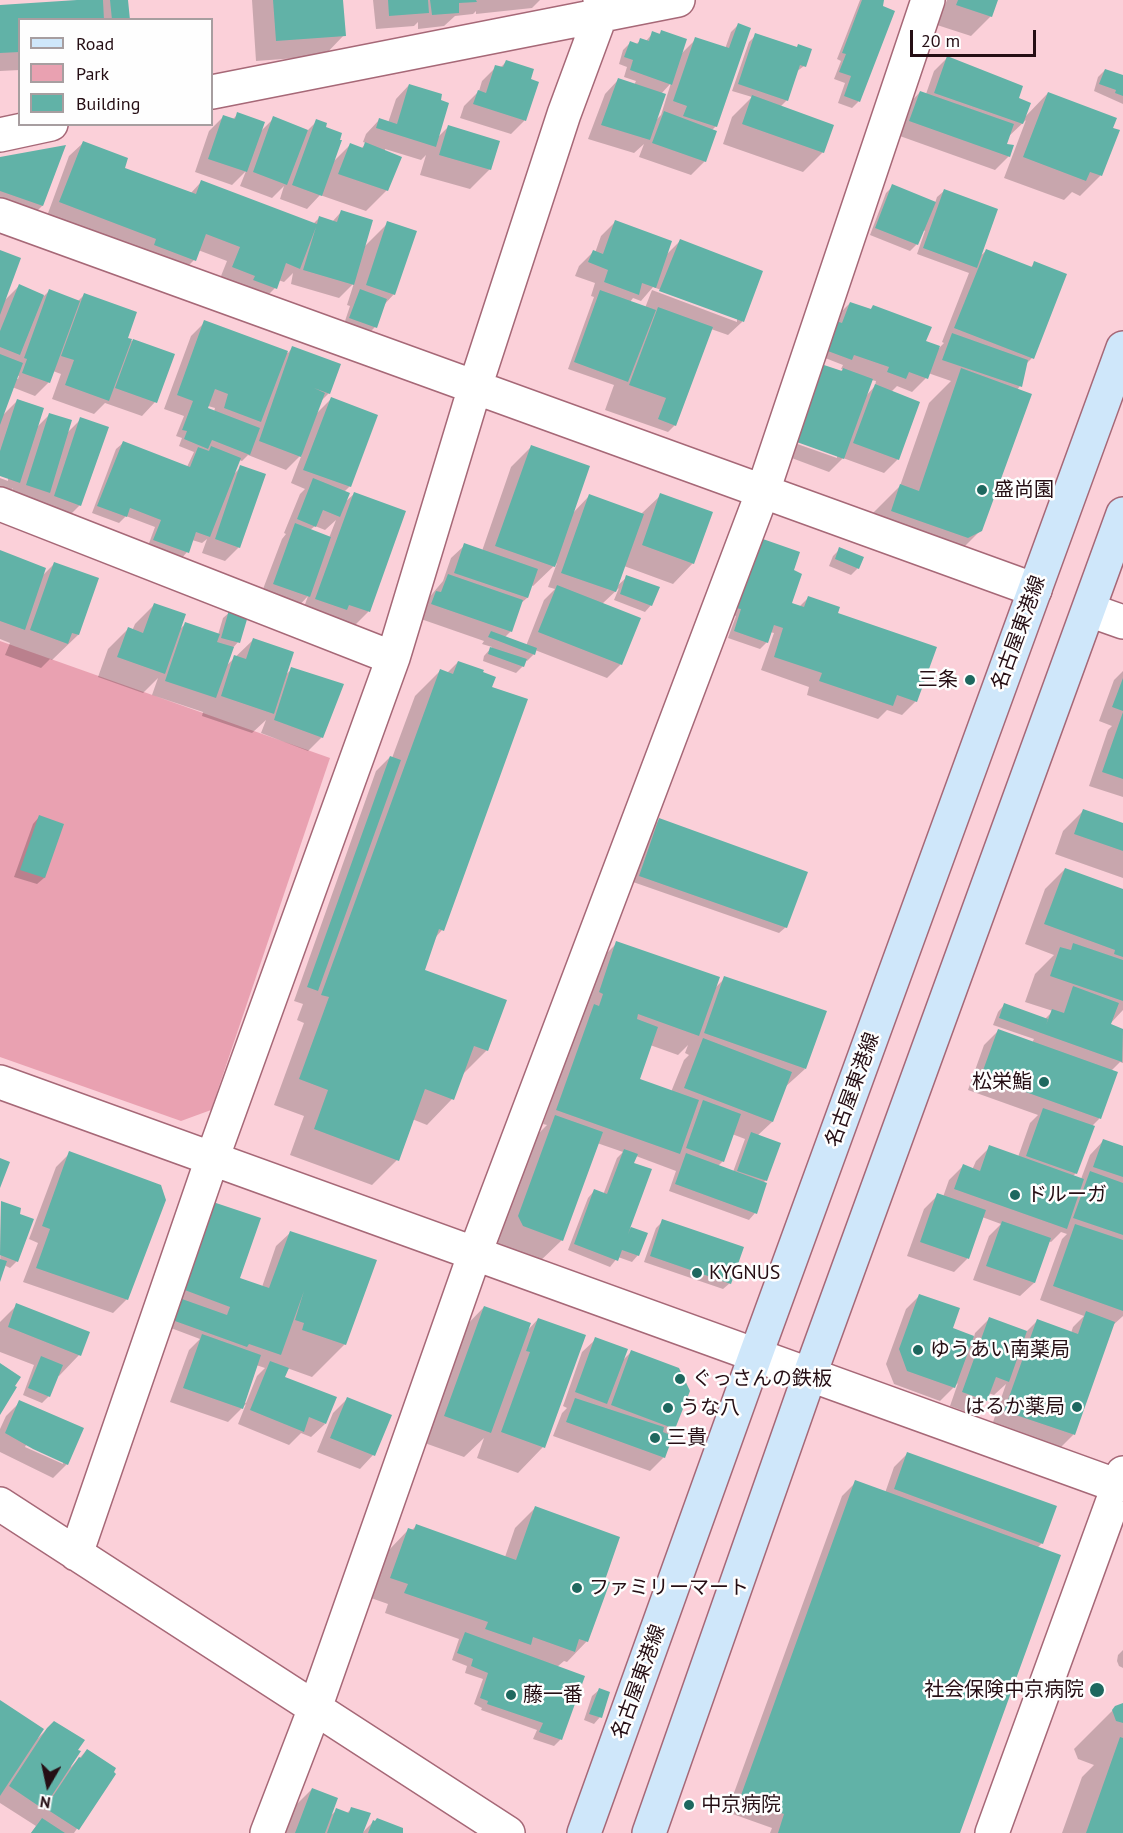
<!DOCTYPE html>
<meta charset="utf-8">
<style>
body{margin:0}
#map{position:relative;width:1123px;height:1833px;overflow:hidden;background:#fbd0d9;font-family:"PT Sans",sans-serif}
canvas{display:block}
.legend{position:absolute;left:18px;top:18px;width:195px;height:108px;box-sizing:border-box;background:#fefefe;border:2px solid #a79ea0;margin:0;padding:8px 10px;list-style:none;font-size:18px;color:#250e14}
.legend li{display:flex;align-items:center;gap:12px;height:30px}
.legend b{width:30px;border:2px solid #a79ea0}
.north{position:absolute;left:18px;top:1755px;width:60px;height:60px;-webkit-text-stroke:4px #fefefe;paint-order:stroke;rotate:189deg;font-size:16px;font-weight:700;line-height:24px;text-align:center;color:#250e14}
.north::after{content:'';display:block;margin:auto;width:21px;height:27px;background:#250e14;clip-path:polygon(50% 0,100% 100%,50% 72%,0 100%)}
.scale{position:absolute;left:910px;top:30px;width:126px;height:27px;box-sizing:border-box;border:3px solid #250e14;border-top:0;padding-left:8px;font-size:18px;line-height:21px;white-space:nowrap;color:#250e14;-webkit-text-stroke:4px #fefefe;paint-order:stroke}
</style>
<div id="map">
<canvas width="1123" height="1833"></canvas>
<ul class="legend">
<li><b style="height:8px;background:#cfe7fa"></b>Road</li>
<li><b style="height:16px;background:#e9a1b1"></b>Park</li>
<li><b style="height:16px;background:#61b2a7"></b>Building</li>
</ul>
<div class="north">N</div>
<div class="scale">20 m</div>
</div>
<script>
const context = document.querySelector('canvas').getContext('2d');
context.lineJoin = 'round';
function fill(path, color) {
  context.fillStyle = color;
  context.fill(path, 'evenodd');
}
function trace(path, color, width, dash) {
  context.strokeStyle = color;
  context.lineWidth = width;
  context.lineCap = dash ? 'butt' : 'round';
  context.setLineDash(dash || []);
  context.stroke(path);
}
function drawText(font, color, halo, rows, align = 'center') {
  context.font = font + ' "PT Sans","Noto Sans JP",sans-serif';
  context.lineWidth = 5;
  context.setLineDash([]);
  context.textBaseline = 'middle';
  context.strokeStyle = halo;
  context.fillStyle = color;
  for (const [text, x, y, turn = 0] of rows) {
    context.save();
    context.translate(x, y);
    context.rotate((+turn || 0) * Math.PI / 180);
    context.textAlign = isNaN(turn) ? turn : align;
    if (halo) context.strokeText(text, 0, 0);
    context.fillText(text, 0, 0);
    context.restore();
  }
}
fill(new Path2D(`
 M0 641 330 758 211 1110 181 1121 0 1057Z`), '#e9a1b1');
fill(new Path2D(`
 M99 0H127L129 20H20V70L0 71V7Z
 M252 0H342L344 35 324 56 256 61Z
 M373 0H540L532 8 476 14V11L473 14 455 16 444 26 418 29V22L414 26 376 29Z
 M860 0H879L881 7 893 11 858 102 852 108 838 103 845 83 834 79 841 61 837 59Z
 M947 0H996L991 16 971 36 937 25Z
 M738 25 716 126 711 131 705 161 691 175 639 157 644 144 634 153 588 139 605 94 618 80 634 85 636 81 624 77 627 67 619 64 623 50 630 43 635 45 641 40 646 41 653 33 658 35 661 32 681 54 696 39 725 49 731 32ZM671 83 661 115 654 122 661 94Z
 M756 35 796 48 804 66 796 72 787 100 780 107 823 152 803 172 723 144 732 117 752 97 732 91 749 42Z
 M947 58 1017 99 1024 118 1048 93 1118 131 1100 176 1080 196 1072 192 1064 200 1004 178 1026 120 1008 137 1006 145 1009 156 995 170 897 135 907 106 920 92 926 94 934 71Z
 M506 62 529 80 537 83 524 121 511 134 460 118 464 106 479 91 482 81 496 67 500 68Z
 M1105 70 1123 77V104L1094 91 1098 77Z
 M409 85 437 138 449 126 490 169 470 189 420 175 426 155 421 160 385 149 387 190 366 211 320 195 307 209 280 199 284 186 272 198 240 186 246 171 232 185 195 172 209 131 223 117 232 120 238 114 260 132 274 118 307 131 317 121 332 163 350 145 361 149 366 143 363 142 366 134 379 120 388 123 396 99Z
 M83 143 123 168 190 194 201 182 313 224 319 218 332 222 341 212 364 247 388 223 394 294 383 306 375 327 369 333 344 324 350 306 347 305 354 283 339 298 291 284 293 273 284 282 278 280 275 288 261 302 219 281 227 261 198 250 194 260 180 274 47 216 69 156Z
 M64 147 42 206 22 226 0 218V159Z
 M893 186 935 203 937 197 944 191 979 257 986 251 1030 268 1035 263 1032 358 1025 365 1020 386 1017 390 981 530 948 563 934 570 859 544 867 519 900 486 929 403 951 381 928 373 926 378 912 392 897 386 891 392 898 459 884 473 843 458 829 472 781 454 786 440 837 458 840 372 843 369H841L843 365 820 356 836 317 850 303 870 310 873 307 925 342 939 348 944 343 942 342 969 273 917 254 925 231 923 230 917 244 910 251 870 235 886 193ZM871 380 876 381 875 386 865 397Z
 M615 222 666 255 680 241 761 272 742 322 728 335 711 329 675 425 668 432 605 410 614 385 568 369 594 297 591 296 595 283 575 276 579 266 593 252 595 253 601 236ZM653 287 737 318V322L652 290 645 308 630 302 633 298 641 301Z
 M0 252 3 302 19 286 44 296 49 291 78 301 84 295 126 339 173 355 155 402 142 416 105 403 94 414 52 399 61 374 53 371 49 382 35 396 12 387 2 416 18 400 36 428 49 415 66 434 81 419 80 505 60 525 35 516 40 500 28 512 7 506 13 488 0 500V478L8 481V478L0 475ZM3 370 19 376 18 379 0 373Z
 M205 322 288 353 292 348 329 393 322 400 315 415 331 399 350 486 344 492V503L354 494 404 512 368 612 355 625 302 613 308 596 295 610 260 597 282 539 286 534 284 533 300 494 305 489 291 483 302 454 286 470 248 455 242 461 239 460 233 475 241 467 239 547 225 561 202 553 207 539 202 543 192 540 187 552 181 559 148 546 155 527 126 516 119 523 92 513 116 449 123 443 187 467 194 452 179 446 182 438 176 436 184 416 164 409 191 336ZM208 406 215 408 214 412 205 408ZM336 520 329 538 310 530 315 526 325 530Z
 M531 447 572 514 589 496 641 514 661 495 693 563 673 584 624 566 616 587 627 577 651 605 645 612 614 600 619 588 602 604 621 664 607 678 535 650 534 654 527 661 525 660 523 666 516 673 483 661 484 656 492 647 482 644 484 641 418 618 422 606 443 581 451 558 465 545 482 551 511 467ZM557 563 548 587 555 589 544 600 526 646 504 638 511 631 520 604 527 598 531 585 533 586Z
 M754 547 792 571 788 609 799 607 808 598 836 614 916 701 902 715 887 710 878 719 807 695 809 687 761 670 774 633 770 632 767 642 760 649 728 638 736 616 731 615Z
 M840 549 858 568 851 575 829 566 833 556Z
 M0 551 42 576 54 564 78 635 52 660 50 659 41 668 5 655 10 643 0 639Z
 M155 604 179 630 186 623 218 635 223 618 230 612 238 642 232 649 226 666 253 640 284 676 292 669 322 737 308 751 261 733 266 720 252 733 202 716 203 712 152 695 158 678 143 693 98 677 108 649 128 629 132 631 135 624Z
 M458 662 442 930 435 938 423 971 487 1050 461 1076 452 1099 427 1125 412 1119 397 1160 372 1185 290 1155 304 1116 274 1105 304 1023 297 1020 303 1004 294 1001 376 771 390 757 392 758 415 696 440 671 447 673Z
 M1123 671V797L1089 786 1108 730 1112 726 1099 721 1114 680Z
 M1083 811 1123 825V878L1055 854 1063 831Z
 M39 817 44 878 37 884 14 877 33 824Z
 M659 820 786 927 779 933 633 882 652 827Z
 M1065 869 1123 890V1010L1109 1025 1123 1030V1063L1120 1062 1111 1071 1116 1073 1099 1119 1093 1125 1076 1173 1073 1176 1081 1179 1090 1155 1103 1141 1123 1148V1316L1112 1326 1073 1435 1060 1448 992 1425 1006 1384 994 1395 988 1393 986 1400 972 1414 950 1406 958 1383 940 1401 894 1384 886 1364 906 1309 920 1295 951 1329 974 1337 975 1333 989 1319 1026 1332 1037 1321 1071 1333 1073 1327 1084 1316 1040 1300 1062 1239 1067 1234 1061 1232 1051 1242 1048 1241 1034 1283 1020 1296 973 1280 989 1236 1001 1224 982 1217 967 1259 954 1272 907 1256 924 1209 938 1195 943 1197 949 1180 963 1166 972 1170 976 1161 990 1147 1018 1157 1030 1123 1038 1115 968 1090 984 1045 998 1031 1032 1043 1034 1039 993 1025 998 1012 1004 1005 1045 1019 1053 1011 1025 1002 1035 974 1054 955 1025 944 1045 889Z
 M617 943 715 988 725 978 805 1069 784 1088 772 1122 757 1136 766 1180 763 1183 755 1213 749 1220 669 1191 676 1171 636 1156 632 1164 629 1227 646 1234 638 1255 632 1262 618 1257 610 1267 568 1250 588 1198 594 1191 603 1195 617 1158 623 1152 597 1143 562 1240 536 1265 498 1251 494 1242 530 1142 547 1125 543 1124 580 1019 584 1014 580 1012 597 963ZM650 1045 678 1055 688 1045 685 1053 689 1055 684 1060 671 1092 638 1080ZM732 1134 745 1139 733 1172 718 1166 723 1161Z
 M70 1153 127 1299 113 1313 23 1282 38 1243 29 1239 56 1167Z
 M1 1203 17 1261 10 1268 4 1265 0 1279Z
 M663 1221 730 1283 723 1289 644 1262 656 1228Z
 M180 1233 236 1284 262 1287 276 1246 290 1233 375 1260 345 1344 312 1377 287 1368 283 1377 325 1424 311 1437 301 1433 289 1445 238 1424 246 1404 228 1422 170 1402 189 1350 200 1339 155 1322ZM256 1365 265 1368 257 1376 246 1403 244 1402Z
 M17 1305 88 1333 79 1355 59 1376 57 1375 49 1396 42 1403 23 1395 34 1365 0 1352V1322Z
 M484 1307 527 1331 538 1319 584 1335 543 1447 518 1473 477 1458 484 1438 464 1457 419 1441 459 1333Z
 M596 1339 621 1362 631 1352 674 1428 667 1435 664 1457 650 1471 553 1436 562 1413 567 1408 563 1406 582 1352Z
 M347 1399 390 1416 373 1455 360 1469 317 1452 333 1413Z
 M20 1402 67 1464 53 1478 0 1452V1429L6 1416ZM26 1445 63 1460V1464L25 1447Z
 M908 1453 1042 1543 1037 1548 959 1833H770L772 1828 727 1812 842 1496 856 1482 885 1493 894 1467Z
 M535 1508 603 1581 587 1641 567 1662 564 1661 557 1667 583 1677 560 1740 554 1746 533 1739 537 1730 481 1710 482 1708 474 1704 483 1679 465 1673 467 1666 452 1660 459 1639 385 1613 388 1604 371 1598 389 1550 409 1529 411 1531 416 1526 505 1557 515 1528Z
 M1123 1650V1668L1119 1666 1117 1661 1118 1655Z
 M599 1690 600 1717 594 1724 584 1720 592 1696Z
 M0 1702 38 1738 54 1722 71 1767 87 1750 114 1774 74 1833H31L36 1826 0 1803Z
 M1123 1705V1833H1062L1082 1777 1094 1765 1078 1759 1074 1749 1116 1707Z
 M312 1789 329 1817 337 1810 347 1813 352 1808 362 1833H275L279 1822Z
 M373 1822 402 1833H362Z`), '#0003');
fill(new Path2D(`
 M77 0H103L104 20H20V52L0 53V5Z
 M110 0H128L130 20H112Z
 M273 0H343L346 36 276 41Z
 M388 0H428L429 13 389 16Z
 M430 0H476L477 2 459 3V13L432 15Z
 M862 0H884L883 6 895 11 860 102 844 96 851 76 839 72 846 54 842 53Z
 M958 0H998L992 17 956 5Z
 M738 23 751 28 717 127 683 116 687 106 673 101 695 37 729 48Z
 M661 30 687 39 672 85 630 70 633 60 624 57 630 41 638 44 640 38 649 41 652 31 660 34Z
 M755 33 797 47 798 44 812 49 806 67 800 65 788 101 738 84Z
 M947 56 1023 86 1019 98 1031 103 1023 124 934 93Z
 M506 60 534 69 531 79 539 82 526 121 473 104 478 90 486 93 495 65 503 67Z
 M1105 69 1123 75V96L1115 93 1116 90 1099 84Z
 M618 78 666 94 650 140 601 125Z
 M409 84 442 94 441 100 449 103 436 147 376 128 379 118 397 124Z
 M920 91 1014 124 1007 144 1014 145 1010 157 909 121Z
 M1048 92 1117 118 1113 128 1120 130 1102 176 1090 172 1086 181 1023 157Z
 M752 95 834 125 824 153 742 124Z
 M664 111 717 131 706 162 652 143Z
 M237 112 265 122 247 172 208 159 223 115 235 119Z
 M273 116 308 130 287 185 253 172Z
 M316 119 327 123 326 127 342 133 340 140H342L322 196 292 185Z
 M448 125 500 141 491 170 439 155Z
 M83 141 128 158 125 168 196 194 201 180 317 224 319 216 337 222 341 210 373 220 354 285 303 270 316 227 300 269 286 263 277 289 253 280 255 276 232 267 240 247 206 234 196 261 154 245 156 239 59 202Z
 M365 142 402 157 388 191 338 174 350 143 363 148Z
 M66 145 43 206 0 191V157Z
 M892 184 936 202 918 245 875 228Z
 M944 189 998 209 977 268 923 248Z
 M615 220 672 241 656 288 642 283 639 295 604 282 608 270 588 262 593 250 603 254Z
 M387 221 417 231 395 295 366 285Z
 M680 239 763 271 744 322 659 291Z
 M986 249 1032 267 1034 261 1067 274 1034 359 954 328Z
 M0 250 21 258 0 315Z
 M19 284 44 295 20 355 0 347V331Z
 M49 289 80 301 50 383 22 373 27 359 24 358Z
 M360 289 387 299 377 328 349 318Z
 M600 290 656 310 628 382 574 362Z
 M84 293 137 312 128 338 132 339 109 401 65 385 74 360 61 356Z
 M850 302 871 309 873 305 932 327 926 341 940 346 928 379 909 372 906 379 887 372 889 367 854 355 852 360 825 350 836 321 842 323Z
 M658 307 713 327 676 426 658 419 666 398 629 385Z
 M204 320 288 351 261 422 224 408 228 394 215 389 208 408 260 428 250 455 212 440 208 449 184 439 187 431 182 430 193 401 177 395Z
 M952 333 1028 360 1022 387 942 360Z
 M133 339 175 354 157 403 115 388Z
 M292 346 341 364 330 394 314 388 325 393 301 457 259 441Z
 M0 354 23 363 0 425Z
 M821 364 842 371 843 368 873 379 844 459 794 441Z
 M961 368 1032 394 982 531 968 538 891 511 900 484 919 491Z
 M875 384 920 402 899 460 853 443Z
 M331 397 378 415 351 487 303 470Z
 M17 399 44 408 20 483 0 476V451Z
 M49 413 72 420 50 493 26 485Z
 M80 417 109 427 81 506 54 496Z
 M123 441 190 467 198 447 209 451 211 446 241 458 210 537 196 532 189 553 153 540 161 520 130 508 127 517 97 506Z
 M531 445 590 466 555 567 495 546Z
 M240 465 266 474 240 548 215 539Z
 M313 478 350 493 340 517 323 510 316 527 297 519Z
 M354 492 406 511 370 612 349 605 347 610 315 599Z
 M660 493 713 512 694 564 642 545Z
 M589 494 644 514 616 592 561 573Z
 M295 523 331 537 310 597 273 584Z
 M760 538 800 552 794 570 802 574 792 603 804 607 808 596 840 607 838 613 937 647 917 702 897 695 893 706 819 681 822 673 774 657 783 628 774 625 768 643 734 631 741 609 736 608Z
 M464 543 538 569 528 598 454 573Z
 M839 547 864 557 859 569 835 559Z
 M0 550 46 568 25 630 0 621Z
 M54 562 99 578 79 635 72 633 68 644 30 630Z
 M448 574 523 600 512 632 431 604 436 591 441 592Z
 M626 575 660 587 652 606 620 594Z
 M557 585 641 618 622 665 538 632Z
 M154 603 186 614 165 674 117 657 128 627 143 633Z
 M229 610 248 616 240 643 221 638Z
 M185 622 220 634 217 642 234 647 216 698 165 681Z
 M491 631 537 648 535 655 488 637Z
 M253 638 294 652 274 714 221 696 234 655 246 659Z
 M490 647 527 659 524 667 488 654Z
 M458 661 484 670 483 672 496 677 492 687 528 699 444 931 439 929 425 970 507 1000 488 1051 474 1046 454 1100 425 1089 399 1161 314 1129 328 1090 299 1079 329 997 321 995 440 669 453 674Z
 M291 667 344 684 323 738 274 720Z
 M1123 678V711L1112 707Z
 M1123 712V779L1102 772Z
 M390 756 401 760 318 991 307 987Z
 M1083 809 1123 823V851L1074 834Z
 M39 815 64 824 45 878 20 870Z
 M659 818 808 872 787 928 639 876Z
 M1065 868 1123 889V957L1114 954 1115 950 1044 924Z
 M616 941 720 977 699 1036 638 1014 637 1019 658 1027 640 1079 699 1100 680 1154 556 1110 594 1004 599 1006 603 994 599 992Z
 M1073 943 1123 960V1001L1050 976 1060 947 1071 950Z
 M724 976 827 1011 806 1069 704 1033Z
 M1073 986 1119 1003 1111 1024 1123 1029 1122 1062 999 1018 1004 1003 1048 1019 1046 1025 1052 1009 1064 1013Z
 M998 1029 1118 1072 1101 1119 981 1076Z
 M703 1038 792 1072 773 1122 684 1088Z
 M703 1100 741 1114 724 1162 686 1148Z
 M1043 1108 1095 1126 1077 1174 1026 1156Z
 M555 1115 603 1132 563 1241 523 1226 518 1216Z
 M751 1132 781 1143 767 1181 737 1171Z
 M1103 1139 1123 1146V1177L1093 1167Z
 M989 1145 1084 1179 1067 1229 954 1189 963 1164 980 1171Z
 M624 1149 638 1154 634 1163 652 1169 628 1234 631 1227 648 1233 639 1256 622 1250 618 1261 574 1244 594 1189 607 1194Z
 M69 1151 161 1185 166 1200 128 1300 36 1268 50 1229 42 1226Z
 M686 1153 767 1183 757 1214 675 1184Z
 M0 1158 10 1162 0 1188Z
 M1090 1171 1123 1183V1235L1073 1218Z
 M937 1193 986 1210 969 1259 920 1242Z
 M1 1201 21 1208 20 1214 34 1219 18 1262 0 1255Z
 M213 1202 261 1218 240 1278 269 1288 290 1231 377 1260 346 1345 302 1330 304 1323 295 1320 304 1291 281 1355 249 1344 247 1347 161 1316 168 1294 227 1315 230 1307 174 1286Z
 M662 1219 744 1247 731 1284 650 1256Z
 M1002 1221 1051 1238 1035 1283 986 1266Z
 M1075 1224 1123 1240V1311L1053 1286Z
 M0 1259 7 1261 0 1282Z
 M919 1294 960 1308 953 1328 974 1336 955 1388 907 1371 899 1349Z
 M16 1303 90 1332 81 1356 8 1327Z
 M484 1306 531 1323 491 1433 444 1416Z
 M1086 1311 1115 1322 1075 1435 1004 1411 1037 1319 1078 1334Z
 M989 1317 1027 1331 1009 1382 996 1377 987 1401 962 1392Z
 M538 1318 586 1335 545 1448 501 1432 530 1352 526 1351Z
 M202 1334 261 1355 243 1409 183 1388Z
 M595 1337 628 1349 607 1404 575 1392Z
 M631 1350 679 1368 690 1391 675 1429 611 1405Z
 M41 1356 63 1365 50 1397 28 1388Z
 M270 1361 289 1368 285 1377 337 1397 326 1424 309 1417 304 1432 250 1410Z
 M0 1363 21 1377 15 1386 17 1387 0 1415Z
 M347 1397 392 1415 375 1456 330 1438Z
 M575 1398 664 1427 663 1432 673 1436 665 1458 566 1422Z
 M19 1400 84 1428 68 1465 33 1449 5 1433Z
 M907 1452 1057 1506 1043 1544 894 1489Z
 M855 1480 1061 1555 960 1833H778L784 1814 740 1798Z
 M535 1506 620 1537 605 1580 610 1582 588 1642 579 1639 575 1652 533 1637 531 1645 485 1629 488 1622 404 1593 408 1584 390 1578 408 1528 414 1530 416 1524 516 1560Z
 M465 1632 585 1676 562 1740 539 1732 543 1723 487 1704 488 1701 480 1698 488 1673 471 1666 473 1659 457 1653Z
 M599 1688 610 1692 602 1718 589 1714Z
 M0 1700 44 1729 0 1796Z
 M1123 1703V1723L1116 1721 1112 1710 1115 1706Z
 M54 1721 85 1740 78 1750 81 1751 43 1809 9 1786 47 1728Z
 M1120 1737 1123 1738V1833H1086Z
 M87 1749 116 1768 114 1772 116 1774 79 1830 45 1808 79 1757 81 1758Z
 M312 1788 338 1798 325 1833H295Z
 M351 1807 371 1813 363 1833H327L336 1808 349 1813Z
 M42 1818 65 1833H31Z
 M377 1818 403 1828V1833H368L373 1820 375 1821Z`), '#61b2a7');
const minor = new Path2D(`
 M212 92 678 0
 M0 135 51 124
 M0 215 1035 590
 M0 504 393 658
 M1089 610 1123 622
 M0 1082 1118 1486
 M0 1504 508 1833
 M76 1554 212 1159 393 658 475 387 564 114 601 14 600 0
 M267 1833 315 1708 475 1253 763 491 928 0
 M992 1833 1123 1473`);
const secondary = new Path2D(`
 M584 1833 756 1354 1123 348
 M649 1833 810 1374 1123 514`);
trace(minor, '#a66877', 36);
trace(secondary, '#a66877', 36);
trace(minor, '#fff', 33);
trace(secondary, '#cfe7fa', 33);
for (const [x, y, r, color] of [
 [982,490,6,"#1e685f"],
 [970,680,6,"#1e685f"],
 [1044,1082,6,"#1e685f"],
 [1015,1195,6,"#1e685f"],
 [697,1273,6,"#1e685f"],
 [918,1350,6,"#1e685f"],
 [680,1379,6,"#1e685f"],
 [1077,1407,6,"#1e685f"],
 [668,1408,6,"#1e685f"],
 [655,1438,6,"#1e685f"],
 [577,1588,6,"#1e685f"],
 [1097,1690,8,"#1e685f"],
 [511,1695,6,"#1e685f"],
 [689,1805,6,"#1e685f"]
]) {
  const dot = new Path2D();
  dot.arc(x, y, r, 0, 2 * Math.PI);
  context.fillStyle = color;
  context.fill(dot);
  trace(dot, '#fefefe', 2);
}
drawText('20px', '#250e14', '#fefefe', [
 ["盛尚園",994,490],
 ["三条",958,680,"right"],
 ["松栄鮨",1032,1082,"right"],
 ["ドルーガ",1027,1195],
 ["KYGNUS",709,1273],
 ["ゆうあい南薬局",930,1350],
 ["ぐっさんの鉄板",692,1379],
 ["はるか薬局",1065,1407,"right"],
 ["うな八",680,1408],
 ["三貴",667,1438],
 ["ファミリーマート",589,1588],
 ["社会保険中京病院",1084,1690,"right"],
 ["藤一番",523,1695],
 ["中京病院",701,1805]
], 'left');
drawText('20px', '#250e14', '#fefefe', [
 ["名古屋東港線",1019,633,-70],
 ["名古屋東港線",853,1090,-70],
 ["名古屋東港線",639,1682,-70]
]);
</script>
